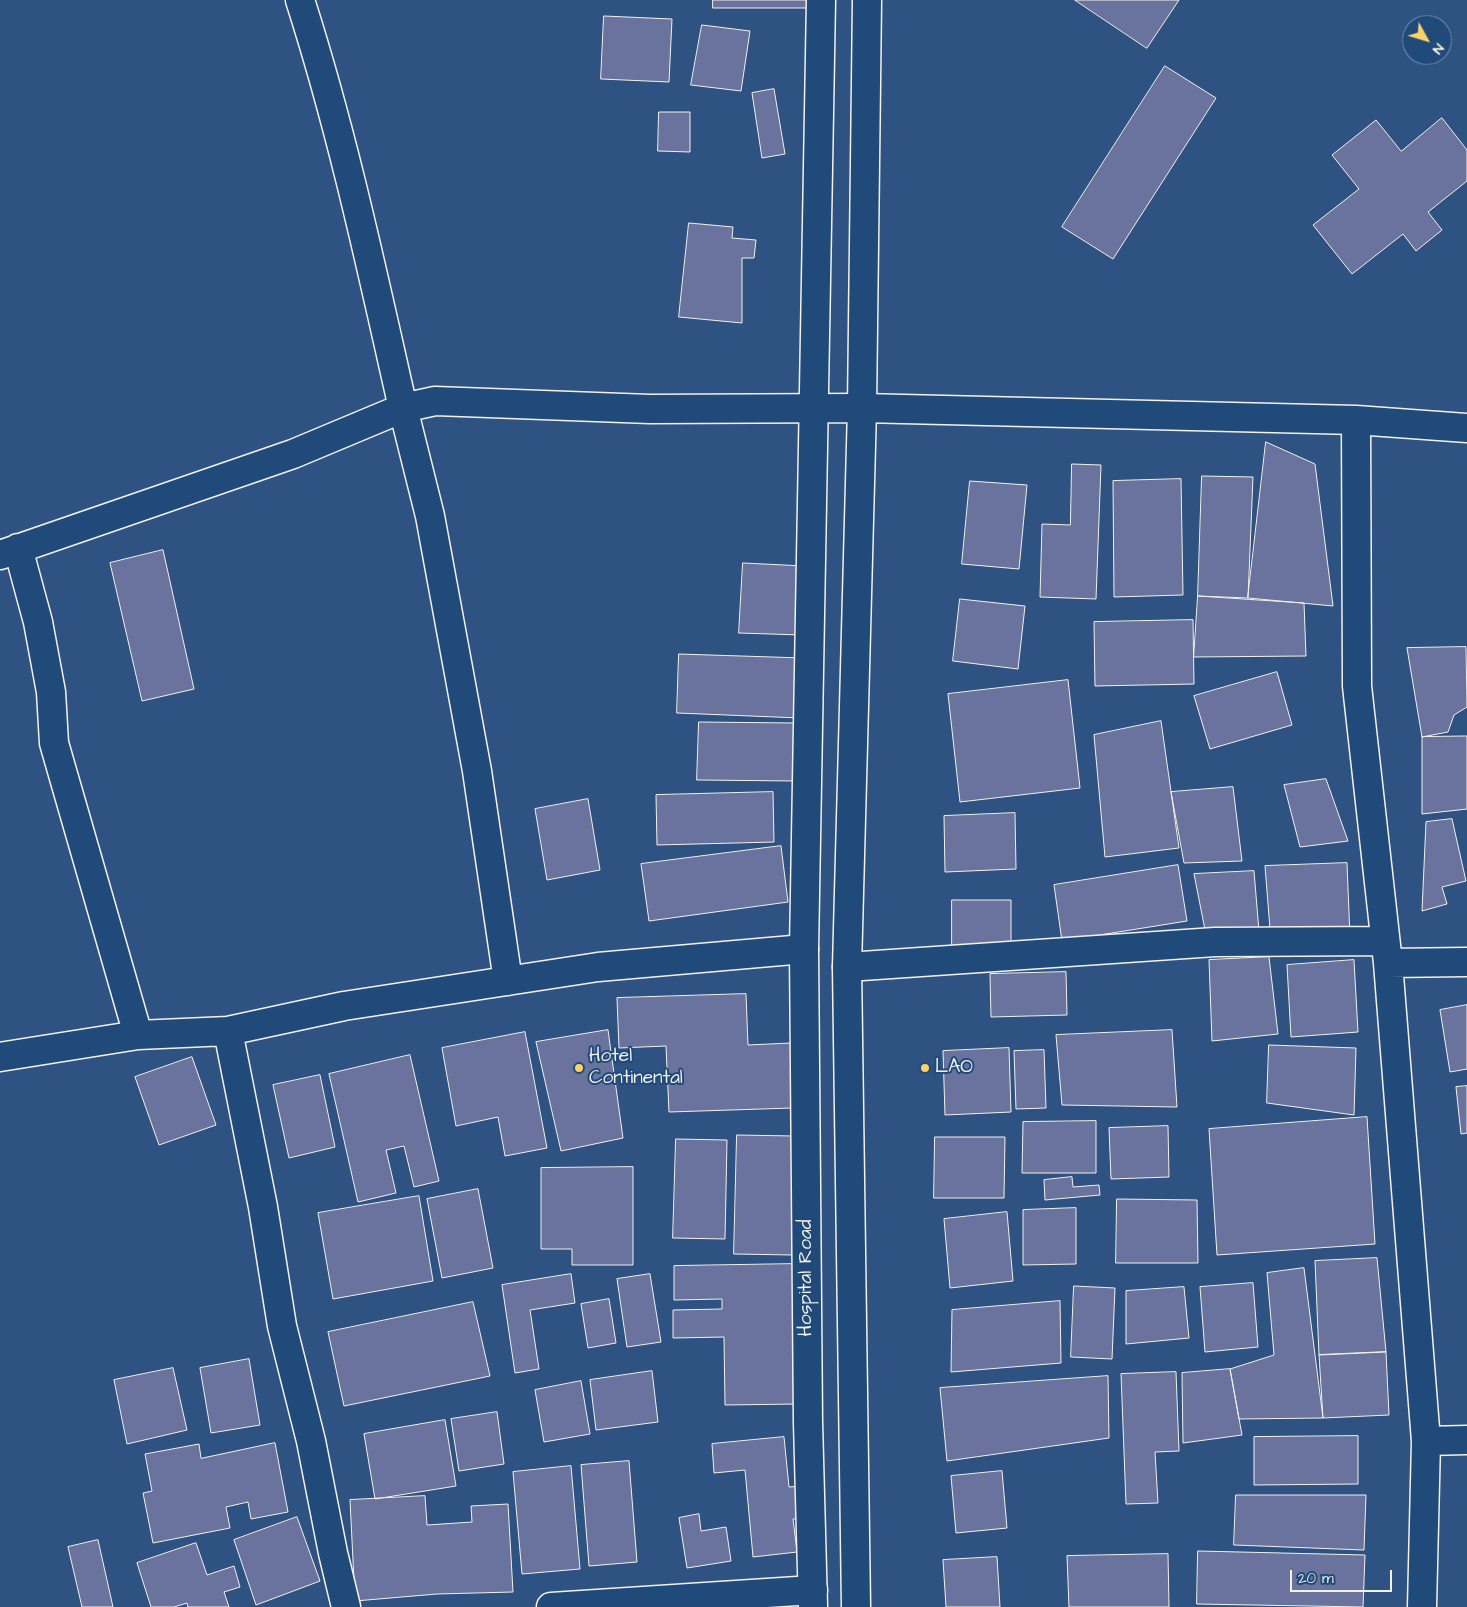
<!DOCTYPE html>
<style>
body{margin:0}
#map{position:relative;width:1467px;height:1607px;overflow:hidden;background:#2e5281;font-family:"Architects Daughter",sans-serif}
canvas{display:block}
.north{position:absolute;left:1402px;top:15px;width:50px;height:50px;box-sizing:border-box;background:#1f4a7a;border:1px solid #748da6;border-radius:50%;rotate:129deg;font-size:14px;font-weight:700;line-height:20px;text-align:center;color:#f4f1e8}
.north::after{content:'';display:block;margin:auto;width:18px;height:22px;background:#ffd166;clip-path:polygon(50% 0,100% 100%,50% 72%,0 100%)}
.scale{position:absolute;left:1290px;top:1570px;width:102px;height:22px;box-sizing:border-box;border:2px solid #f4f1e8;border-top:0;padding-left:6px;font-size:15px;line-height:18px;white-space:nowrap;color:#f4f1e8;-webkit-text-stroke:4px #1f4a7a;paint-order:stroke}
</style>
<div id="map">
<canvas width="1467" height="1607"></canvas>
<div class="north">N</div>
<div class="scale">20 m</div>
</div>
<script>
const context = document.querySelector('canvas').getContext('2d');
context.lineJoin = 'round';
function fill(path, color) {
  context.fillStyle = color;
  context.fill(path, 'evenodd');
}
function trace(path, color, width, dash) {
  context.strokeStyle = color;
  context.lineWidth = width;
  context.lineCap = dash ? 'butt' : 'round';
  context.setLineDash(dash || []);
  context.stroke(path);
}
function drawText(font, color, halo, rows, align = 'center') {
  context.font = font + ' "Architects Daughter",sans-serif';
  context.lineWidth = 4;
  context.setLineDash([]);
  context.textBaseline = 'middle';
  context.strokeStyle = halo;
  context.fillStyle = color;
  for (const [text, x, y, turn = 0] of rows) {
    context.save();
    context.translate(x, y);
    context.rotate((+turn || 0) * Math.PI / 180);
    context.textAlign = isNaN(turn) ? turn : align;
    if (halo) context.strokeText(text, 0, 0);
    context.fillText(text, 0, 0);
    context.restore();
  }
}
const building = new Path2D(`
 M713 0H809V8H713Z
 M1075 0H1179L1147 48Z
 M604 16 672 19 669 82 601 79Z
 M702 25 750 31 741 91 691 85Z
 M1165 66 1216 98 1113 259 1062 227Z
 M774 89 785 154 762 158 752 93Z
 M659 112H690V152L658 151Z
 M1442 118 1467 150V181L1428 212 1442 230 1416 251 1403 234 1352 274 1313 225 1359 189 1332 155 1376 120 1401 151Z
 M689 223 733 227 732 238 756 240 754 258H742V323L679 317Z
 M1266 442 1315 464 1333 606 1248 598Z
 M1072 464 1101 465 1096 599 1040 597 1042 524 1070 525Z
 M1202 476 1253 477 1248 598 1198 596Z
 M1181 479 1183 595 1114 597 1113 481Z
 M970 481 1027 485 1019 569 962 564Z
 M163 550 194 689 142 701 110 563Z
 M743 563 804 566 801 635 739 633Z
 M1198 596 1304 603 1306 656 1194 657Z
 M960 599 1025 606 1018 669 953 661Z
 M1193 620 1194 684 1095 686 1094 622Z
 M1466 647 1467 707 1454 715 1448 732 1422 737 1407 648Z
 M679 654 803 658 800 718 677 713Z
 M1277 672 1292 725 1210 749 1194 696Z
 M1068 680 1080 788 960 802 948 694Z
 M1161 721 1179 848 1105 857 1094 735Z
 M699 722 795 723V781L697 780Z
 M1465 736H1467V809L1422 814V737Z
 M1326 779 1348 841 1300 847 1284 785Z
 M1233 787 1242 861 1184 863 1171 792Z
 M773 792 774 842 657 845 656 795Z
 M588 799 600 870 547 880 535 809Z
 M1015 813 1016 869 945 872 944 816Z
 M1452 819 1466 881 1442 887 1447 904 1422 911 1426 822Z
 M781 846 788 902 649 921 641 864Z
 M1347 863 1350 937 1270 929 1265 866Z
 M1178 865 1187 921 1062 941 1054 885Z
 M1254 871 1259 931 1206 935 1194 874Z
 M952 900H1011V952H952Z
 M1269 957 1278 1034 1212 1041 1209 960Z
 M1354 960 1358 1032 1291 1037 1287 965Z
 M1066 972 1067 1015 991 1017 990 974Z
 M746 994 748 1045 791 1043 792 1108 669 1112 666 1046 619 1048 617 998Z
 M1467 1005V1069L1450 1072 1440 1010Z
 M608 1030 623 1138 561 1151 536 1042Z
 M1172 1030 1177 1107 1062 1105 1056 1035Z
 M525 1032 547 1148 505 1156 498 1117 456 1126 442 1048Z
 M1269 1045 1356 1048 1354 1115 1267 1103Z
 M1009 1048 1011 1112 945 1115 943 1051Z
 M1044 1050 1046 1108 1016 1109 1014 1051Z
 M410 1055 439 1181 414 1187 404 1146 386 1150 396 1193 358 1202 329 1074Z
 M192 1057 216 1125 159 1145 135 1077Z
 M320 1075 335 1147 289 1158 273 1085Z
 M1467 1086V1133L1461 1134 1456 1087Z
 M1367 1117 1375 1244 1217 1255 1209 1129Z
 M1096 1121V1173H1022L1023 1122Z
 M1168 1126 1169 1177 1111 1179 1109 1128Z
 M737 1135 794 1136 792 1255 734 1254Z
 M935 1137H1005L1004 1198H934Z
 M676 1139 727 1140 725 1239 673 1238Z
 M633 1167V1265H572V1249H541V1168Z
 M1072 1177 1073 1187 1099 1185 1100 1195 1045 1200 1044 1180Z
 M478 1189 493 1268 442 1278 427 1199Z
 M419 1196 433 1281 333 1299 318 1213Z
 M1117 1199 1197 1200 1198 1263H1116Z
 M1076 1208V1264L1023 1265V1210Z
 M1007 1212 1013 1281 950 1288 944 1219Z
 M1377 1258 1386 1352 1319 1355 1315 1261Z
 M795 1264 797 1404 725 1405 724 1337 673 1338V1310L722 1309V1299L674 1300V1266Z
 M1304 1268 1323 1418 1239 1419 1230 1369 1274 1355 1267 1273Z
 M571 1274 575 1303 530 1310 539 1369 515 1373 502 1285Z
 M650 1274 661 1342 627 1347 617 1279Z
 M1253 1283 1258 1347 1205 1352 1200 1287Z
 M1074 1286 1115 1288 1112 1359 1071 1357Z
 M1184 1287 1189 1338 1126 1344V1291Z
 M609 1299 616 1343 588 1348 581 1304Z
 M1060 1301 1061 1363 951 1372 952 1310Z
 M473 1302 490 1376 344 1406 328 1332Z
 M1386 1352 1389 1415 1323 1418 1319 1355Z
 M249 1359 260 1425 211 1433 200 1368Z
 M173 1368 187 1430 127 1444 114 1380Z
 M1230 1369 1242 1435 1183 1443 1182 1373Z
 M652 1371 658 1422 596 1430 590 1380Z
 M1176 1372 1179 1451 1155 1452 1158 1503 1126 1504 1121 1374Z
 M1108 1376 1109 1438 947 1461 940 1388Z
 M581 1381 590 1434 544 1442 535 1390Z
 M497 1412 504 1464 459 1471 451 1419Z
 M445 1420 456 1486 375 1499 364 1434Z
 M1358 1436V1484L1254 1485V1437Z
 M784 1437 789 1487 802 1486 805 1518 793 1519 797 1552 753 1557 745 1470 714 1473 712 1444Z
 M275 1443 288 1512 251 1519 248 1502 226 1507 230 1528 153 1543 143 1493 152 1491 145 1454 199 1444 201 1458Z
 M629 1461 637 1562 589 1566 581 1465Z
 M571 1466 580 1569 522 1574 513 1472Z
 M1002 1471 1007 1528 956 1533 951 1476Z
 M1236 1495H1366L1364 1550 1234 1545Z
 M425 1496 427 1525 472 1522 471 1506 508 1504 513 1592 437 1594 355 1601 350 1500Z
 M699 1514 701 1531 726 1527 731 1561 687 1568 679 1518Z
 M297 1517 320 1581 256 1605 234 1540Z
 M98 1540 113 1607H82L68 1547Z
 M196 1543 207 1575 234 1566 240 1587 224 1592 229 1607H188L187 1603 174 1607H151L137 1563Z
 M1198 1551 1365 1555 1363 1607 1197 1604Z
 M1168 1554 1169 1607H1069L1067 1556Z
 M997 1557 1000 1607H946L943 1560Z`);
fill(building, '#69739d');
trace(building, '#f4f1e8', 1);
const street = new Path2D(`
 M1356 420 1357 686 1388 963 1426 1441 1422 1607
 M18 548 38 622 51 692 54 743 138 1035
 M0 555 293 454 403 408C372 271 343 134 300 0
 M1388 963 1467 962
 M847 967 1215 942 1385 941
 M508 981 477 771 430 516 403 408 435 401 650 409 862 408 1356 420 1467 428
 M228 1031 263 1207 282 1326 311 1441 333 1553 346 1607
 M0 1057 138 1035 228 1031 344 1006 598 967 804 949
 M1426 1441 1467 1440
 M551 1607 813 1590`);
const secondary = new Path2D(`
 M813 1607 808 1422 804 949 821 0
 M856 1607 847 967 862 408 867 0`);
trace(street, '#f4f1e8', 31);
trace(secondary, '#f4f1e8', 31);
trace(street, '#1f4a7a', 28);
trace(secondary, '#1f4a7a', 28);
for (const [x, y, r, color] of [
 [579,1068,5,"#ffd166"],
 [925,1068,5,"#ffd166"]
]) {
  const dot = new Path2D();
  dot.arc(x, y, r, 0, 2 * Math.PI);
  context.fillStyle = color;
  context.fill(dot);
  trace(dot, '#1f4a7a', 2);
}
drawText('19px', '#f4f1e8', '#1f4a7a', [
 ["Hotel",589,1057],
 ["Continental",589,1079],
 ["LAO",935,1068]
], 'left');
drawText('19px', '#f4f1e8', '#1f4a7a', [
 ["Hospital Road",807,1278,-90]
]);
</script>
